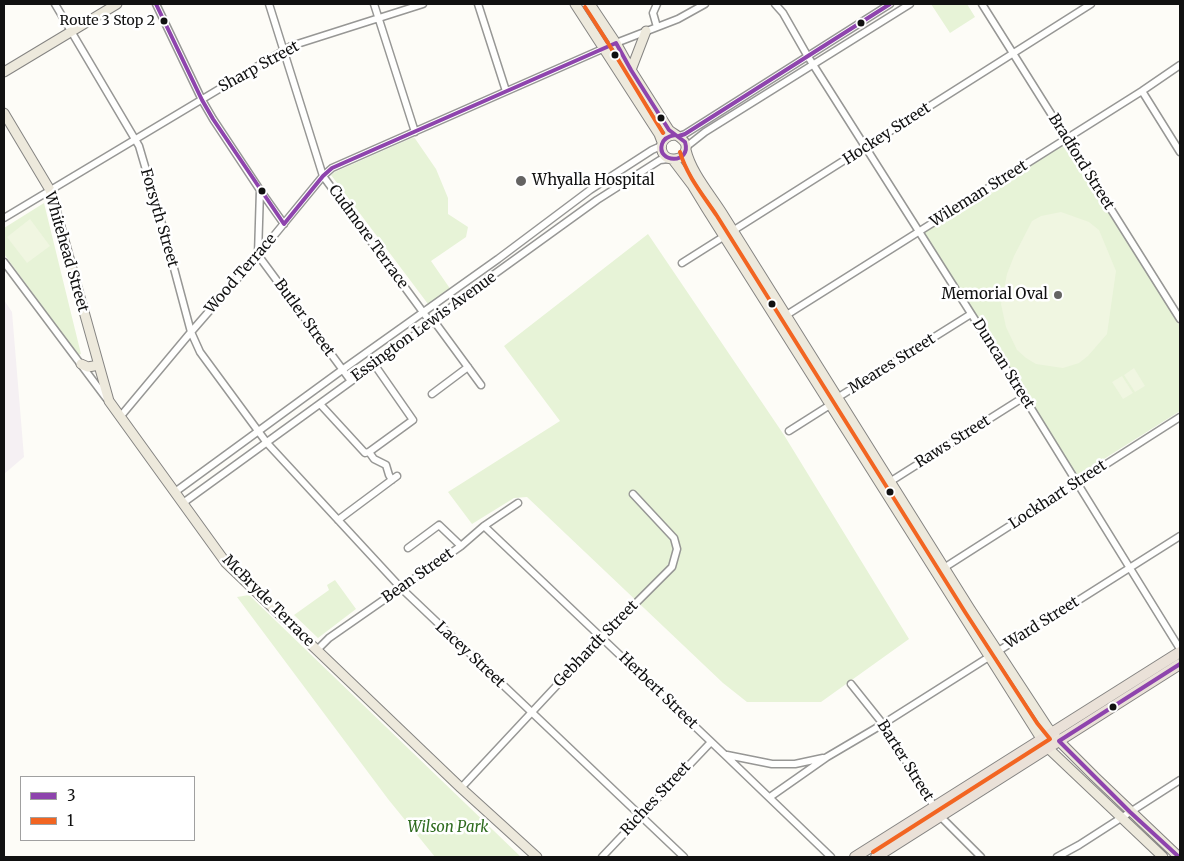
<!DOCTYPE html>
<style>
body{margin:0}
#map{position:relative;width:1184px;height:861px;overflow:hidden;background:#fdfcf7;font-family:Merriweather,serif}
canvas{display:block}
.frame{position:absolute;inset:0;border:5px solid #111;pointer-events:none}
.legend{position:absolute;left:20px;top:776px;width:175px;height:65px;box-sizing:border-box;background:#fff;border:1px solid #a0a0a0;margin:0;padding:6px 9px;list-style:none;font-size:15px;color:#111}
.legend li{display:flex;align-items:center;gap:10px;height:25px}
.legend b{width:25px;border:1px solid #a0a0a0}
</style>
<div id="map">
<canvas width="1184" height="861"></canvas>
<div class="frame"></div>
<ul class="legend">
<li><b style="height:6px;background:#8e44ad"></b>3</li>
<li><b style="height:6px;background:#f26522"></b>1</li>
</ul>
</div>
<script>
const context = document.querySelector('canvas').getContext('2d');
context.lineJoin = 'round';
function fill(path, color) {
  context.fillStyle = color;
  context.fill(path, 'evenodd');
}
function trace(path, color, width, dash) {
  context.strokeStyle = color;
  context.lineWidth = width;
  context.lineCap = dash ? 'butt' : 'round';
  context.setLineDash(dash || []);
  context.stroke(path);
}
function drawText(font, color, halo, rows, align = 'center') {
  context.font = font + ' Merriweather,serif';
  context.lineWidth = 5;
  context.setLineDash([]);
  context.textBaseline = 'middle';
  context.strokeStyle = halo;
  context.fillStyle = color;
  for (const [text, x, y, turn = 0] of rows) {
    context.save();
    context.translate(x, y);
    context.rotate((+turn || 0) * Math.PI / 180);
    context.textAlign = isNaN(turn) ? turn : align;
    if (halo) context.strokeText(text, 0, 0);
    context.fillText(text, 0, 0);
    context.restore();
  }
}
fill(new Path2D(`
 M4 300 12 312 24 457 4 474Z`), '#f5f0f3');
fill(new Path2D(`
 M931 4H967L975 17 950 33Z
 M414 137 436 169 448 198V214L468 227 466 237 431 261 451 290 428 304 331 175 335 172Z
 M1065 144 1180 326V411L1077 476 923 233Z
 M44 203 81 354 78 355 4 254V228Z
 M648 234 784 435 909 639 821 702H747L723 683 527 497 514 498 472 524 448 492 560 421 504 346Z
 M335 580 356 609 318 638 294 615 329 590 327 585Z
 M249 595 521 857H435L388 799 237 597Z`), '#e7f3d7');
fill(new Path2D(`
 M1061 212 1089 222 1099 230 1116 271 1107 334 1088 356 1079 363 1063 368 1036 364 1026 358 1017 350 1006 327 1001 304 1007 274 1014 256 1032 221 1041 216Z
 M30 219 50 246 27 263 7 237Z
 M1134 368 1145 386 1135 392 1124 375Z
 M1122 376 1133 393 1123 399 1112 382Z`), '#f0f6e1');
const minor = new Path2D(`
 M55 4 139 146 164 231 191 332 200 352 267 443 401 588 684 857
 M156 4 202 100 213 119 260 190 284 224
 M269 4 323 176 431 323
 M374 4 415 132
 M478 4 506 91
 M775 4 783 13 807 55 1024 397 1180 649
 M982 4 1180 319
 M657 27 653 13 657 4
 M1142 91 1180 152
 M679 136 685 134 890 4
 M686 147 705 132 910 4
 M260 190 258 255 351 381
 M4 218 291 46 423 4
 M4 262 106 398
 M682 263 1091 4
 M434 321 481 385
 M777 321 1142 91 1180 65
 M432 394 468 367
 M320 404 365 453 369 452 413 420 374 364
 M120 417 191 332 258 255 323 176 332 168 616 43 678 19 705 4
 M789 431 830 405 837 398 971 314
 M369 452 374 459 386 465 389 475 392 480
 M888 483 1024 397
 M175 492 342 370 498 259 590 190 652 150 661 146
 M183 503 434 321 471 291 597 200 660 160 669 159
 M338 520 397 476
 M484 526 725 755 831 857
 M408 548 439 525 461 546
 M936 573 1180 417
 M317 650 329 638 461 546 484 526 518 503
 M851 684 883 724 940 816 981 857
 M727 755 772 764H795L823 758
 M461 788 602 637 672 567 677 549 674 538 633 494
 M770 797 827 757 883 724 1180 536
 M602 857 711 742
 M1057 857 1079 845 1180 780`);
const major = new Path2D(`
 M575 4 659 134 662 142
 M590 4 616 43 631 70 669 130C676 136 692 141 684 154 682 157 678 159 674 159 658 160 656 136 675 135
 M631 70 646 31
 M4 72 117 4
 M4 113 50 190 109 401 226 563 461 788 537 857
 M686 150C691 172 710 194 722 213L970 609 1048 728 1059 741 1094 776 1179 857
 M673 160 692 185 706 208 1042 740 1048 748 1163 857
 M81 364 88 367 99 365`);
const highway = new Path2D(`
 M855 857 1180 652
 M876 857 1180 664`);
trace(minor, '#979795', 9);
trace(major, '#858482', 11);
trace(highway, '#858482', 12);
trace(minor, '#fffffe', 6);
trace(major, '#ede9dc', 9);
trace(highway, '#eae1d8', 10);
trace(new Path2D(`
 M156 4 202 100 213 119 284 224 323 176 332 168 616 43 631 70 669 130 685 142C692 165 656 163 662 144 664 138 669 136 675 135
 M679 136 685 134 890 4
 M1179 857 1130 812 1059 741 1180 664`), '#8e44ad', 4);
trace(new Path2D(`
 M585 7C612 48 637 91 663 133
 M680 152C687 176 703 195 717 216L965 612 1037 723 1050 739 873 852`), '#f26522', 4);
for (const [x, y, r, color] of [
 [164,21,4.5,"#111"],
 [861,23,4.5,"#111"],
 [615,55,4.5,"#111"],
 [661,118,4.5,"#111"],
 [521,181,6,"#646362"],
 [262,191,4.5,"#111"],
 [1058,295,5,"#646362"],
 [772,304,4.5,"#111"],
 [890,492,4.5,"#111"],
 [1113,707,4.5,"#111"]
]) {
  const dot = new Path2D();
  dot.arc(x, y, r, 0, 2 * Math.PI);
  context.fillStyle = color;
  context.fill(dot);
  trace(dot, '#fff', 2);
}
drawText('14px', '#111', '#fff', [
 ["Route 3 Stop 2",155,21]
], 'right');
drawText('15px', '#111', '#fff', [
 ["Sharp Street",259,67,-29],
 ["Hockey Street",887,134,-33],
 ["Bradford Street",1081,162,58],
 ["Wileman Street",979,194,-32],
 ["Forsyth Street",159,218,74],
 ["Cudmore Terrace",368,237,54],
 ["Whitehead Street",66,252,74],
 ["Wood Terrace",241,274,-49],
 ["Butler Street",304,318,54],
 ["Essington Lewis Avenue",424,327,-36],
 ["Meares Street",892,364,-32],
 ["Duncan Street",1003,364,58],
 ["Raws Street",953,442,-32],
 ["Lockhart Street",1058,495,-33],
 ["Bean Street",418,576,-35],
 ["McBryde Terrace",268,601,45],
 ["Ward Street",1042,623,-32],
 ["Gebhardt Street",596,644,-46],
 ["Lacey Street",470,655,43],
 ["Herbert Street",658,691,44],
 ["Barter Street",905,761,58],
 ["Riches Street",656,799,-47]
]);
drawText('15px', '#111', '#fff', [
 ["Whyalla Hospital",532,181],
 ["Memorial Oval",1048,295,"right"]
], 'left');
drawText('italic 15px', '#2f6b1f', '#fff', [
 ["Wilson Park",448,828]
]);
</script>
